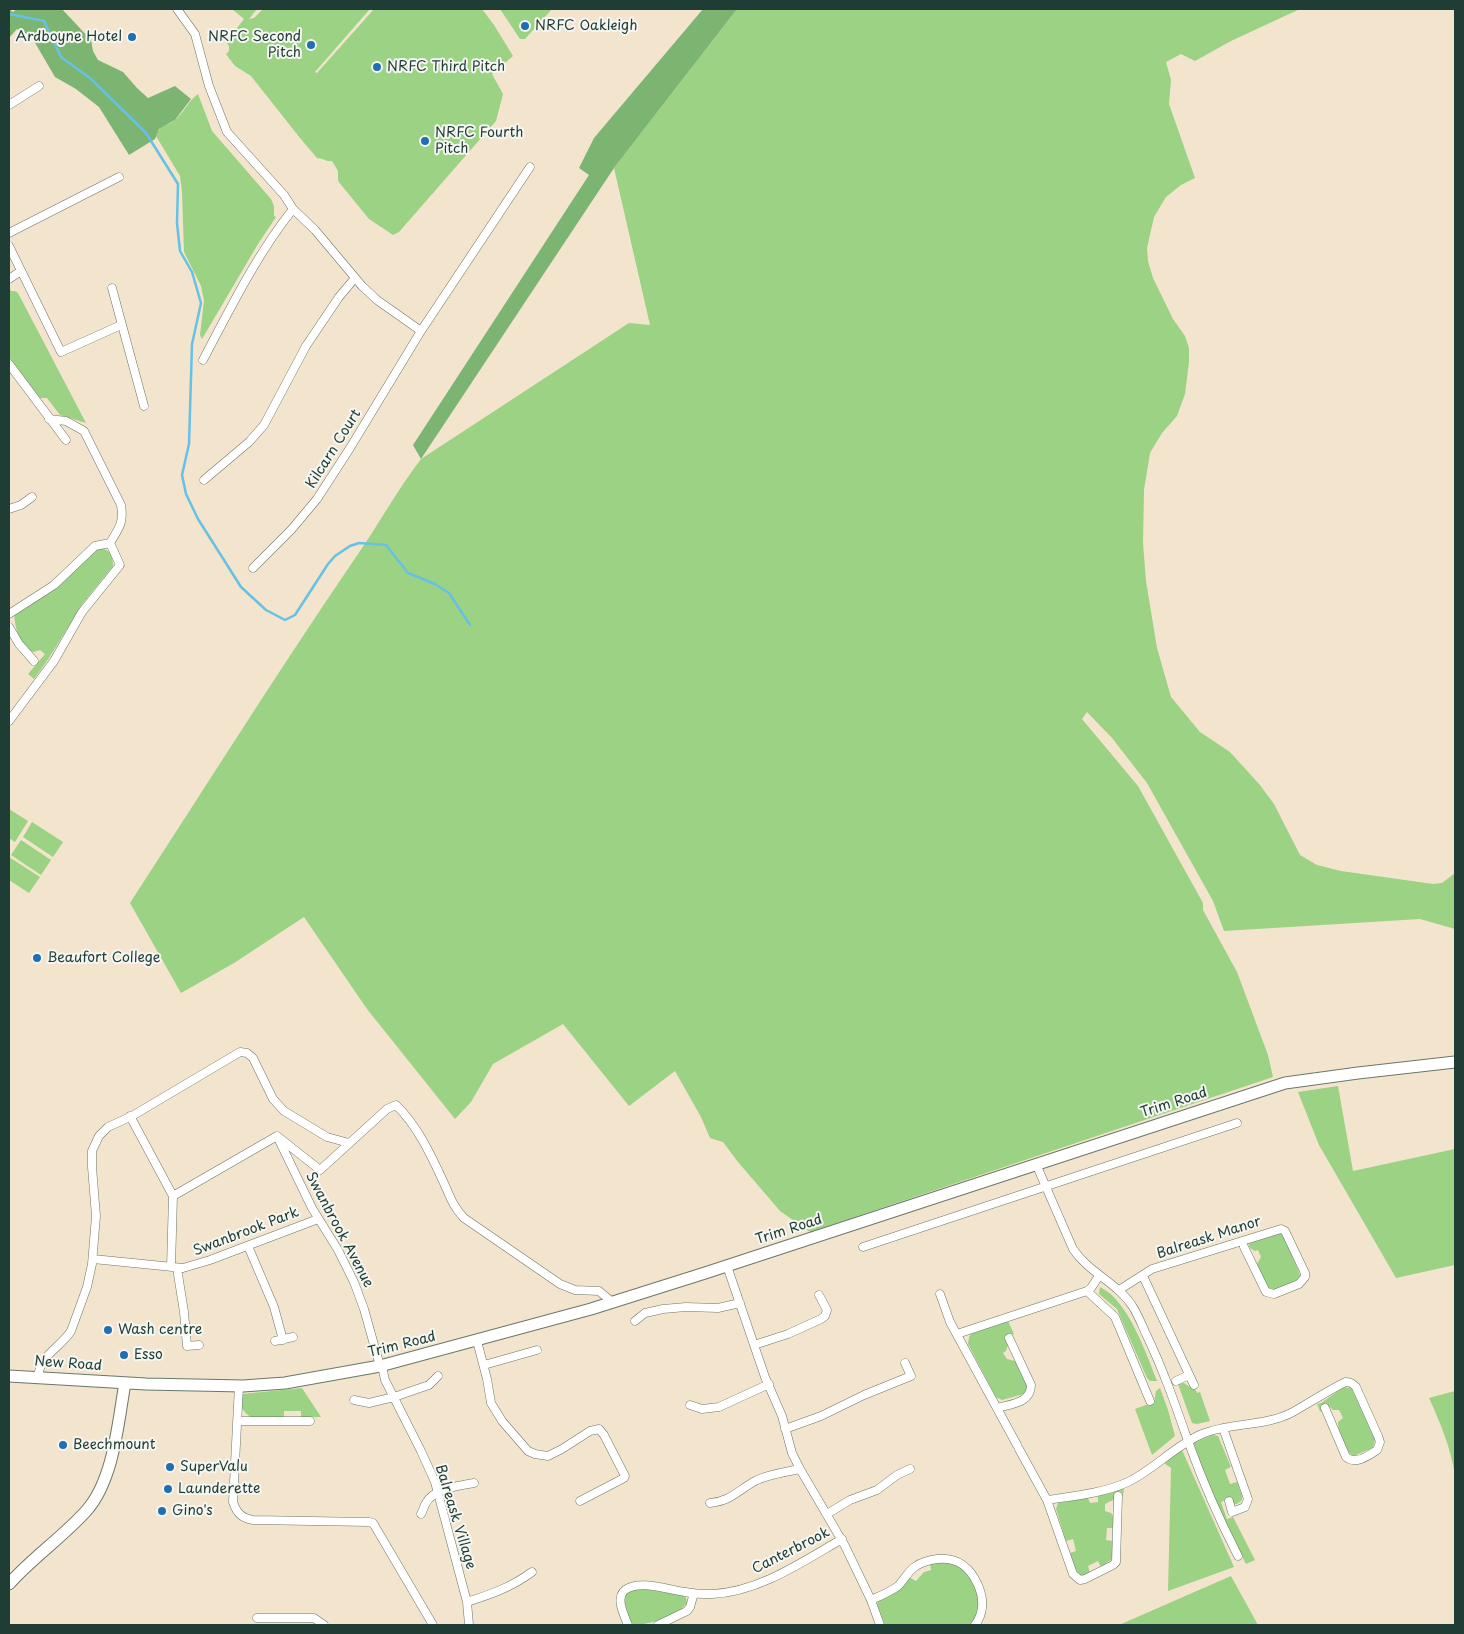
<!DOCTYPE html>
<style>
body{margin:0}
#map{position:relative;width:1464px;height:1634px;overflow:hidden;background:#f3e4ce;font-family:"Playpen Sans",sans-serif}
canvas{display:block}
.frame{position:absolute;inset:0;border:10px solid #1f3d34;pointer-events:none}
</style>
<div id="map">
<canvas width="1464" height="1634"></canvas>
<div class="frame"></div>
</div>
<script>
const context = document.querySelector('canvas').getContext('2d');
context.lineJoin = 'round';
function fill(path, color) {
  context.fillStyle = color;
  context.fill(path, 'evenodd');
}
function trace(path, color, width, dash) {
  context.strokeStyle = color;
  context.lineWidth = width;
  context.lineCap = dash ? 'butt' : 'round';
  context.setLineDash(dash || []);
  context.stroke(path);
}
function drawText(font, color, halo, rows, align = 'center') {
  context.font = font + ' "Playpen Sans",sans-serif';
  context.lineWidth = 4;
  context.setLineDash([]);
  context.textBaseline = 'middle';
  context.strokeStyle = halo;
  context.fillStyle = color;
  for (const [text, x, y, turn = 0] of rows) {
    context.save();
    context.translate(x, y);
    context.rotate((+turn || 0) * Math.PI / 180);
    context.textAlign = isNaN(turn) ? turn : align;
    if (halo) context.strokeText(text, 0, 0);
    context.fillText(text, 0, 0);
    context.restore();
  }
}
fill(new Path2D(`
 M232 9H257L249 19 254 18 263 9H370L315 72 317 73 374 9H482L494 25 513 56 492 74 503 94 496 121 399 232 393 235 369 219 338 181V171L332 161C326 162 323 158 317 158L300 138 251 76 235 66 226 54 229 51V46L226 42 244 19Z
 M500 9H552L525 39H520Z
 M737 9H1300L1231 41 1195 61 1181 54 1166 62 1171 80 1169 104 1195 178 1181 185 1166 197 1154 217 1147 248 1148 261 1153 278 1173 319 1185 336 1189 348V362L1185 394 1177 416 1162 433 1150 453 1144 490 1143 543 1146 581 1157 648 1171 697 1200 732 1230 752 1260 785 1274 804 1300 855 1317 865 1341 871 1433 884 1442 883 1455 873V929L1420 919 1224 931 1213 901 1147 783 1112 738 1087 712 1082 719 1138 786 1203 903V910L1237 972 1268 1055 1273 1077 810 1232 780 1211 738 1162 723 1142 710 1138 701 1117 675 1071 629 1106 563 1024 493 1064 471 1102 455 1119 367 1009 304 917 234 963 181 993 130 903C206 786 280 668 358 554 380 522 398 489 421 459L629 323 650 325 614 168Z
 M198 94 212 131 271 199 274 206V216L276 217 258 244 202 339 200 335 204 301 201 286 184 252 182 192 180 176 156 136C160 125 165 127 174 121 183 114 188 101 198 94Z
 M9 287 11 291H15L18 293 86 423 60 415 47 398H41L39 397 9 357Z
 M99 548C110 549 113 555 113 566L83 603 49 658 34 679 28 674 45 654 40 650 33 652C19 645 15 628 14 613L60 585 94 551Z
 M9 809 28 821 15 842 9 838Z
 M32 822 63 842 53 857 23 837Z
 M21 840 51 860 41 875 11 855Z
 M9 857 40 877 29 893 9 880Z
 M1338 1086 1353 1171 1455 1149V1265L1396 1278 1319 1145 1298 1092Z
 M1278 1233 1284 1235 1300 1275 1296 1281 1275 1290 1268 1288 1257 1264 1261 1257 1258 1250 1255 1251 1250 1248 1248 1242Z
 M1100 1287C1128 1300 1146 1353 1157 1381H1150L1147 1378 1117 1309 1099 1294Z
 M1008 1321 1014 1334 1005 1339 1008 1345 1006 1351 1003 1353 1007 1359 1015 1361 1027 1385V1390L1024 1394 1002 1400 996 1397 968 1344 969 1337 971 1334Z
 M1184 1383 1190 1387 1194 1386 1197 1393 1200 1392 1210 1421 1197 1424 1192 1423 1178 1384Z
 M1344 1387 1352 1389 1375 1439 1373 1448 1353 1456C1345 1451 1338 1432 1338 1422L1343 1418 1339 1410H1333L1329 1406 1322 1410V1412L1320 1411 1317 1404 1321 1403Z
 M302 1388 321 1417H301V1411H284V1417H251C242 1412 239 1404 242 1394Z
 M1160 1388 1168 1410 1175 1436 1152 1455 1135 1409 1154 1402 1156 1391Z
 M1455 1391V1475C1451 1449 1440 1422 1429 1398Z
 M1212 1435 1218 1436 1231 1467 1225 1470 1230 1484 1237 1482 1242 1496V1500L1237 1504H1232L1230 1498 1221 1502 1227 1519 1233 1517 1255 1560 1246 1564 1222 1518 1196 1452 1194 1443Z
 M1182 1450 1234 1567 1168 1591 1171 1468 1164 1463Z
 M1124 1488 1123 1496 1115 1495 1113 1500 1105 1504V1511L1111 1513 1114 1517V1528H1107L1106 1540 1113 1541 1112 1559 1101 1567 1098 1561 1088 1566 1090 1573 1081 1576 1075 1568 1070 1553 1076 1551 1073 1539 1066 1541 1056 1509 1058 1503 1088 1498 1090 1503 1098 1502V1496Z
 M950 1562C973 1571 989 1603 971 1625H885L877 1604C882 1593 900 1594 909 1577L916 1581 924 1572 931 1570 930 1564Z
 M1231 1576 1258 1625H1119Z
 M636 1588 682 1595 686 1598 687 1603C677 1617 648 1625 632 1625 628 1618 620 1601 625 1594 628 1590 632 1590 636 1588Z`), '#9bd284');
fill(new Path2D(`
 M9 9 13 12 17 9H62L91 40 93 51 98 60 123 72 137 88 148 98 175 86 191 99 175 120 159 129 155 139 129 155 99 107 76 89 55 77 31 36 17 29 9 38Z
 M703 9H737L614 168 421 459 413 445 589 175 579 168 594 138Z`), '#7cb472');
trace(new Path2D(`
 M9 14 44 21 61 57 90 78 146 133 178 184 177 223 180 251 192 272 201 303 192 344 189 444 182 475 186 494 198 519 241 587 266 610 285 620 295 615 328 564 335 556 350 546 359 543 386 545 408 573 435 584 449 593 470 625`), '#66c1e4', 2.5);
const street = new Path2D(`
 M177 9 195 34 209 86 227 132 284 195 293 209 315 230 362 286 377 300 421 331
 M9 105 39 86
 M9 233 119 177
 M9 246 61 352 121 325
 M9 279 21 271
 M112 288 144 406
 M203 360C230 309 257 254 293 209
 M9 364 66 440
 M204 480 249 442 264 425 306 346 339 297 355 278
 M9 509 21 505 32 497
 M253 568 291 530 317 499 350 448 421 331 530 167
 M9 614 54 585 95 546 110 543C119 528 124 523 121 505L84 431 66 421 49 419
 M9 627 19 644 34 661
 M9 721 54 661 82 612 120 565 110 543
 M130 1116 173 1196 171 1267
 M277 1136 320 1170 387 1109 396 1105C417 1125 431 1155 443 1181 449 1194 453 1207 464 1218L560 1284 575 1290 599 1291 612 1302
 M278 1138 312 1208 338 1250 354 1282 364 1309 380 1366
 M1036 1164 1073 1249C1089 1273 1118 1283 1133 1307 1138 1315 1142 1325 1146 1334 1163 1369 1175 1404 1188 1441 1202 1480 1219 1519 1238 1556
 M173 1196 277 1136
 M248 1246 274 1307 283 1340
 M863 1247 1237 1123
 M93 1259 183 1268 210 1260 318 1219
 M727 1266 765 1377 782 1416 792 1453 800 1469 845 1546 871 1600 880 1625
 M177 1268 184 1312 187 1346 199 1345
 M1143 1276 1194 1385
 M1119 1290 1152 1269 1281 1229 1285 1231 1305 1273V1277L1299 1284 1274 1294 1266 1292 1244 1247
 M1087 1291 1115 1317 1150 1401
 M940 1294 950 1322 1017 1445
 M635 1321 645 1313 663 1309 686 1307 718 1308 740 1303
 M957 1334 1087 1291 1091 1288 1099 1276
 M275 1341 293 1337
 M477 1341 487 1379 491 1403 502 1421 528 1451 535 1454 548 1456 562 1449 590 1431 599 1429 604 1435 625 1476 624 1478 580 1501
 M754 1345 788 1334 821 1319 825 1316 827 1310 819 1295
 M484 1365 537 1350
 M382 1366 385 1380 421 1451 435 1482 467 1602 469 1625
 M38 1377C40 1355 60 1348 71 1331L87 1287 92 1264 96 1216 92 1167V1151L99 1136 108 1127 132 1116 240 1052 247 1053 253 1058 273 1099 284 1111 327 1137 349 1143
 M1176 1381 1189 1375
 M239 1386 233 1502C237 1514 242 1518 253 1520L369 1522 373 1523 433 1625
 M354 1400 369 1403 394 1397 429 1385 438 1376
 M690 1405 702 1409 719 1407 769 1384
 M997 1408C1011 1404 1031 1403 1031 1385L1009 1338
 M237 1421H310
 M1223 1428 1248 1499 1245 1507 1232 1512 1229 1501
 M785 1429 821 1416 864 1395 911 1376 905 1363
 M1019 1449 1047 1500 1073 1574 1080 1580 1085 1579 1113 1565 1116 1562 1118 1496
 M1047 1500C1074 1496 1104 1493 1128 1482 1155 1469 1174 1446 1202 1434 1231 1422 1265 1427 1293 1412 1302 1407 1341 1383 1346 1382 1351 1382 1353 1384 1356 1387L1378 1436 1380 1442 1377 1450C1368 1456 1355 1465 1346 1457L1325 1408
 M710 1503C732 1501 739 1489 757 1480 770 1474 786 1472 800 1469
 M421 1514C423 1511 424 1506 426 1503 434 1488 459 1486 474 1483
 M827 1514 850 1500 877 1490 897 1475 910 1469
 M871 1600C880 1596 890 1592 898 1586 904 1580 908 1571 916 1566 922 1562 930 1560 937 1559 958 1557 970 1567 978 1585 984 1599 984 1613 975 1625
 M467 1602C491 1594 510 1588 532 1572
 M257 1618H314L324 1625
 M628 1625C624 1615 615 1598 625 1590 639 1579 669 1590 685 1592 694 1594 703 1594 712 1594 759 1592 802 1562 842 1539
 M658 1625 687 1611 690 1607 694 1593`);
const secondary = new Path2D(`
 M9 1376 146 1384 243 1386 285 1383 380 1366 591 1309 705 1273 1285 1083 1358 1073 1455 1062
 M9 1584C33 1557 63 1537 87 1510 114 1479 118 1422 125 1383`);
trace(street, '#69776a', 9);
trace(secondary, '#69776a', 13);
trace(street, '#fff', 8);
trace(secondary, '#fff', 11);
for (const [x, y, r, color] of [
 [525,26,5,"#1f6fb2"],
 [132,37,5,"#1f6fb2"],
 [311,45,5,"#1f6fb2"],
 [377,67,5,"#1f6fb2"],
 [425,141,5,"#1f6fb2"],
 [37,958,5,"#1f6fb2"],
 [108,1330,5,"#1f6fb2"],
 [124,1355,5,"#1f6fb2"],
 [63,1445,5,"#1f6fb2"],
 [170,1467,5,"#1f6fb2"],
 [168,1489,5,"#1f6fb2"],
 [162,1511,5,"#1f6fb2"]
]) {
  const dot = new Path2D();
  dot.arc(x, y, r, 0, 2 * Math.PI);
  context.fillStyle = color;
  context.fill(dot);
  trace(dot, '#f6f6f2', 2);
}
drawText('14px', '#1f3d34', '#f6f6f2', [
 ["NRFC Oakleigh",535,26],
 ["Ardboyne Hotel",122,37,"right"],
 ["NRFC Second",301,37,"right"],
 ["Pitch",301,53,"right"],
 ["NRFC Third Pitch",387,67],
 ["NRFC Fourth",435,133],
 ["Pitch",435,149],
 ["Beaufort College",47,958],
 ["Wash centre",118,1330],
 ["Esso",134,1355],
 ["Beechmount",73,1445],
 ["SuperValu",180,1467],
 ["Launderette",178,1489],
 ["Gino's",172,1511]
], 'left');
drawText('14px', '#1f3d34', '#f6f6f2', [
 ["Kilcarn Court",334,449,-58],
 ["Trim Road",1174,1103,-18],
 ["Swanbrook Avenue",339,1230,62],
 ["Trim Road",789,1230,-18],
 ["Swanbrook Park",246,1232,-21],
 ["Balreask Manor",1209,1238,-18],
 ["Trim Road",402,1345,-14],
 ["New Road",68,1364,4],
 ["Balreask Village",455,1517,73],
 ["Canterbrook",791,1551,-27]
]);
</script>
